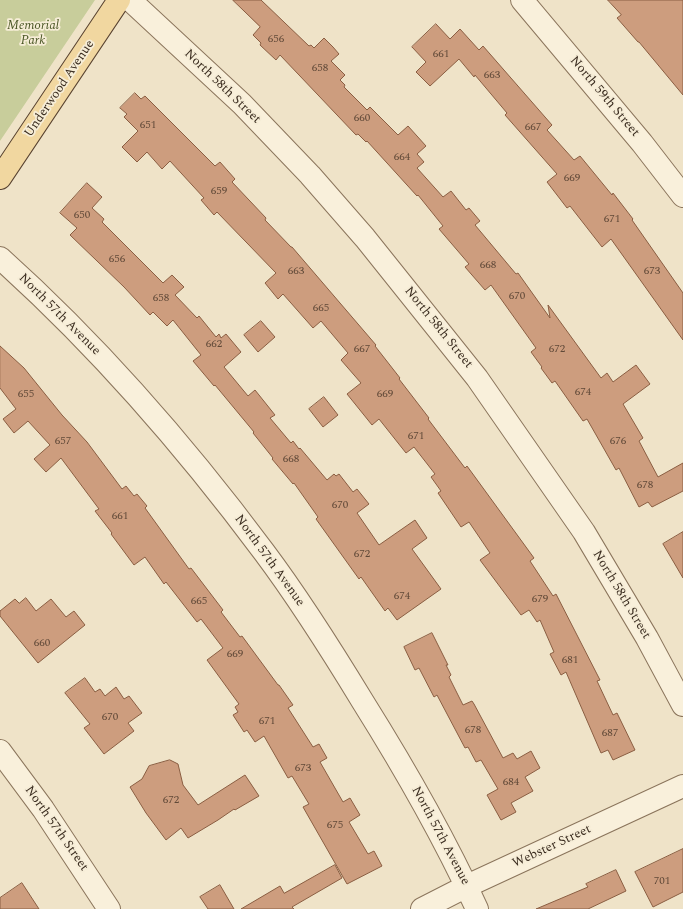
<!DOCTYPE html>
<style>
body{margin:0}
canvas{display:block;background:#efe3c8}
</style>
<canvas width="683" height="909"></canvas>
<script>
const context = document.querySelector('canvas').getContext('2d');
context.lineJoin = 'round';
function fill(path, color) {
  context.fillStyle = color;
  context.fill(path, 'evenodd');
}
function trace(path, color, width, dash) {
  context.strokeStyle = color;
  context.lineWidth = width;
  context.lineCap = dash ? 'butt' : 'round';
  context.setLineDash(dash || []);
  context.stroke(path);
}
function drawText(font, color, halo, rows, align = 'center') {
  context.font = font + ' Spectral,serif';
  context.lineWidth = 3.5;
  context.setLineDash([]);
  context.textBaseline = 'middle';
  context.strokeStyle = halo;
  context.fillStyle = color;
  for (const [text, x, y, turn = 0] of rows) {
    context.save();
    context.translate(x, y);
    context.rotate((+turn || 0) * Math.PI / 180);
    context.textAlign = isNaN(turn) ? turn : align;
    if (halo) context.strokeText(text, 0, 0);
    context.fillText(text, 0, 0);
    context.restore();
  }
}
fill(new Path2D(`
 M0 0H95L0 141Z`), '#c8cd9b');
const building = new Path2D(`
 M233 0H261L309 46 311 45 314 48 324 38 333 47 339 54 331 61 345 75 340 80 345 85 344 87 367 110 370 107 398 135 408 126 426 146 417 154 424 162 417 168 443 197 451 191 466 210 469 208 480 221 475 225 516 274 518 273 550 318 548 305 601 378 607 373 613 382 636 365 650 384 623 404 643 438 639 441 658 477 683 463V491L652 507 648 502 639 507 619 468 616 470 587 419 583 421 555 381 552 383 541 368 542 367 531 352 536 348 491 285 485 290 465 267 469 264 439 229 443 226 418 195 417 196 367 141 366 142 358 134 356 135 280 55 276 60 260 45 261 43 253 35 260 27Z
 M608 0H683V95L639 42H638L617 18 621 15Z
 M436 24 450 39 460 29 479 50 483 46 552 125 547 130 574 160 580 156 612 195 613 193 633 219 632 220 683 293V340L611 239 602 247 570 206 567 208 547 182 557 174 505 115 507 113 475 75 474 77 459 59 430 86 416 72 426 62 412 47Z
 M135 93 141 99 145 96 215 166 220 162 235 179 232 182 266 218 265 220 291 247H292L376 345 375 346 400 378 399 379 429 418 428 419 465 468 467 466 534 558 530 561 553 596 556 594 600 680 597 681 613 715 617 713 635 750 613 760 608 750 601 753 566 672 561 675 550 654 554 652 540 620 537 622 529 610 521 615 480 560 490 553 469 522 461 527 438 493 441 491 431 477 435 474 414 447 406 453 379 419 372 425 347 394 361 383 341 360 348 353 321 321 313 328 283 294 278 299 265 283 276 273 217 212 214 215 201 200 204 198 170 161 162 169 147 152 137 162 122 147 138 131 124 117 127 114 120 108Z
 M87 183 102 197 92 208 104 219 102 222 163 283 172 275 184 287 175 295 197 318 199 316 216 337 219 334 221 338 226 334 241 352 224 367 248 396 255 390 275 415 270 418 291 443 293 441 299 449 300 448 327 480 334 474 336 476 339 474 353 492 357 489 369 504 357 513 379 545 415 520 427 538 412 549 441 589 397 620 388 608 385 611 361 577 359 579 316 519 318 517 294 483 293 484 272 459 273 458 253 433 254 432 215 385 214 386 193 361 201 355 173 320 167 326 153 312 150 315 124 287 70 235 77 228 60 213Z
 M261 321 275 337 258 352 244 335Z
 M0 346 24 368 62 415 87 442 122 489 126 486 134 496 137 494 147 506 145 508 189 569 191 568 223 610 221 612 240 637 242 636 278 685H279L293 705 288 708 313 747 319 744 327 758 320 762 343 802 350 798 360 815 349 822 368 854 374 851 382 866 347 884 303 807 309 804 292 776 288 778 264 736 255 742 247 730 244 732 233 715 238 712 235 707 239 704 207 660 223 648 201 619 197 622 166 582 164 584 145 557 134 565 111 534 112 533 95 511 99 509 61 458 46 472 34 459 50 445 28 421 14 433 3 419 16 409 0 388Z
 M324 397 338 415 323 427 309 409Z
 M683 532V578L663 544Z
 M26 598 36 611 51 599 66 617 74 611 85 625 38 663 0 616V611L15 599 19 603Z
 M432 633 448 665H446L451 675 449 677 463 705 472 701 474 704 503 758 513 753 517 759 531 751 540 768 525 777 533 791 511 803 516 812 501 820 487 795 498 789 481 760 476 762 468 747 465 748 437 695 434 697 419 668 415 670 404 647Z
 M85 678 95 692 100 689 105 696 116 687 124 699 129 696 142 713 128 723 134 731 104 754 84 728 90 724 65 693Z
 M170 760 178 764 183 785 198 805 245 775 259 796 235 810 234 809 218 820 188 838 181 828 166 840 146 813 130 787 142 779 149 766Z
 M683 849V892L653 907 635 872Z
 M335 865 342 878 292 907 294 909H241L280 886 284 893Z
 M616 870 626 891 588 909H536L588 887 586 884Z
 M22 883 39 909H0V898Z
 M220 885 234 909H208L200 897Z`);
fill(building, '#cd9d7e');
trace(building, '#8a5e42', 1);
const minor = new Path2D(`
 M130 0 242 104 310 175 365 238 477 378 584 532 647 638 683 705
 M522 0 642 143 683 196
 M0 258C98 346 185 446 264 552 300 600 332 651 363 702 405 769 444 837 477 909
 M0 751 43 809 109 909
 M422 909 467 886 683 786`);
const major = new Path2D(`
 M0 178 119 0`);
trace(minor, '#8b755c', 24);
trace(major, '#594330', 24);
trace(minor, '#f9f0db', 22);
trace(major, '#f1d7a0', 22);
drawText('11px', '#604938', null, [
 ["656",276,40],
 ["661",441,55],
 ["658",320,69],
 ["663",492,76],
 ["660",362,119],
 ["651",148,126],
 ["667",533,128],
 ["664",402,158],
 ["669",572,179],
 ["659",219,192],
 ["650",82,216],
 ["671",612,220],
 ["656",117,260],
 ["668",488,266],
 ["663",296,272],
 ["673",652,272],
 ["670",517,297],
 ["658",161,299],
 ["665",321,309],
 ["662",214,345],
 ["667",362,350],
 ["672",557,350],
 ["674",583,393],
 ["655",26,395],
 ["669",385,395],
 ["671",416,437],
 ["657",63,442],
 ["676",618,442],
 ["668",291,460],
 ["678",645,486],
 ["670",340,506],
 ["661",120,517],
 ["672",362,555],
 ["674",402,597],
 ["679",540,600],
 ["665",199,602],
 ["660",42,644],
 ["669",235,655],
 ["681",570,661],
 ["670",110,718],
 ["671",267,722],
 ["678",473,731],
 ["687",610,734],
 ["673",303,769],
 ["684",511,783],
 ["672",171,801],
 ["675",335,826],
 ["701",662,882]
]);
drawText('italic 13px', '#4c5827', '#f6edd7', [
 ["Memorial",33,26],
 ["Park",33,41]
]);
drawText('13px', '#3b2d20', '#f6edd7', [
 ["North 58th Street",222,87,44],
 ["Underwood Avenue",60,89,-56],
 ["North 59th Street",604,97,50],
 ["North 57th Avenue",59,315,45],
 ["North 58th Street",438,328,51],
 ["North 57th Avenue",269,561,54],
 ["North 58th Street",621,595,59],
 ["North 57th Street",56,829,55],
 ["North 57th Avenue",440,836,62],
 ["Webster Street",552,847,-25]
]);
</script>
